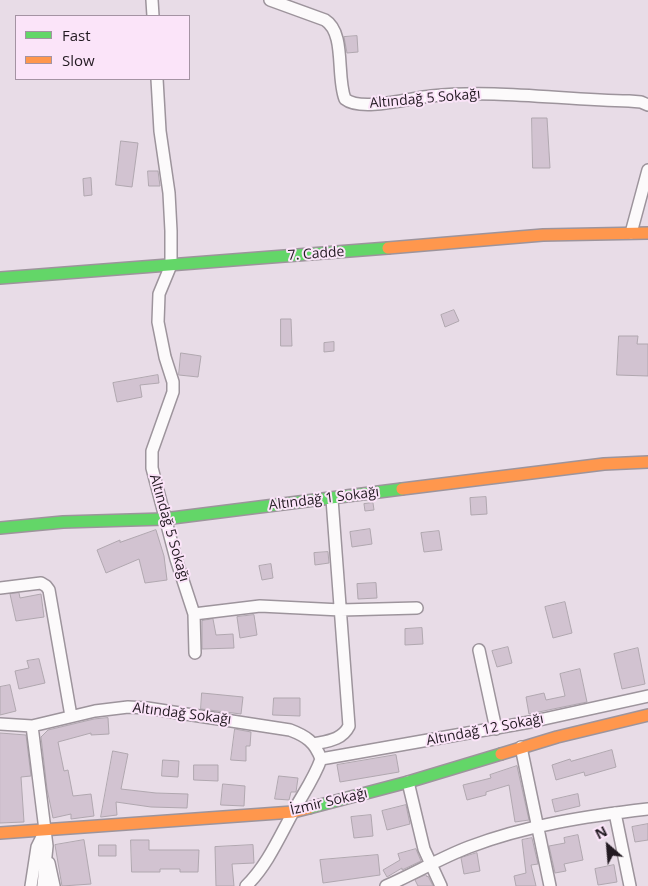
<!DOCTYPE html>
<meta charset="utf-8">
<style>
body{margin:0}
#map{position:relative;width:648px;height:886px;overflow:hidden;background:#e8dce7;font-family:"Open Sans",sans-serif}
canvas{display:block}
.legend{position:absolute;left:15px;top:15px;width:175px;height:65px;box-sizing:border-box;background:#fbe4f9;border:1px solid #a493a3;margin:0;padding:6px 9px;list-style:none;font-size:15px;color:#221a21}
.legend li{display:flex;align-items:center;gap:10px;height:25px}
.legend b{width:25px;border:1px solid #a493a3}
.north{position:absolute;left:583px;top:821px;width:50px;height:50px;-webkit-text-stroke:4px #fbe4f9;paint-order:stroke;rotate:333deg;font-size:14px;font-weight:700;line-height:20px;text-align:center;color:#221a21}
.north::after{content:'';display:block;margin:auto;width:18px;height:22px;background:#221a21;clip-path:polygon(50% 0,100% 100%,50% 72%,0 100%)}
</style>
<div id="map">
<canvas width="648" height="886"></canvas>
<ul class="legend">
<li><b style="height:6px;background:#63d668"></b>Fast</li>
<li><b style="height:6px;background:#ff974d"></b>Slow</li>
</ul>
<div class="north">N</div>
</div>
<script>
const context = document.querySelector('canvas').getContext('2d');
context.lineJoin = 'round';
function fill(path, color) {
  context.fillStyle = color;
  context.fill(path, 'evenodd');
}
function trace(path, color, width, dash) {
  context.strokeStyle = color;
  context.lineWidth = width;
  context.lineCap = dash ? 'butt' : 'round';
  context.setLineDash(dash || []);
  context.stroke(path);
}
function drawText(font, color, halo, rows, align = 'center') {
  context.font = font + ' "Open Sans",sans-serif';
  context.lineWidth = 4;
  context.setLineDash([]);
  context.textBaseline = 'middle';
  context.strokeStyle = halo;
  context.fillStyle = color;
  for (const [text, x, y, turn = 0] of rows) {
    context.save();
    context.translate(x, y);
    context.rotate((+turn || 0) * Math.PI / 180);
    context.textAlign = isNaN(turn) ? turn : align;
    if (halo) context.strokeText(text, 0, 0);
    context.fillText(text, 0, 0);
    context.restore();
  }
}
const building = new Path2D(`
 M357 36 358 52 347 53 344 37Z
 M532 118H547L550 168H533Z
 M121 141 138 143 132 187 116 185Z
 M148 171H158L160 186H149Z
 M91 178 92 195 84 196 83 179Z
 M454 310 459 321 445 327 441 315Z
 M281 319H291L292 346H281Z
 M619 336H638L637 344H648V376L617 375Z
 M334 342V351L324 352V343Z
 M181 353 201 356 198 377 179 375Z
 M158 375 159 383 140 385 142 397 117 402 113 383Z
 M486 497 487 514 471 515 470 498Z
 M373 503 374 510 365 511 364 504Z
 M370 529 372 544 352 547 350 532Z
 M156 530 164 556 167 580 145 583 139 559 106 573 97 550 120 540V542Z
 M439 531 442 550 424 552 421 533Z
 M328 552 329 563 315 565 314 553Z
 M271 564 273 578 262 580 259 566Z
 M376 583 377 598 358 599 357 584Z
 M19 593 20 598 41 594 44 617 16 621 10 594Z
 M565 602 572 633 553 638 545 607Z
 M254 615 257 635 240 638 237 617Z
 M213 619 216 635 233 634 234 648 202 649V621Z
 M422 628 423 644 405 645V629Z
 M508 647 512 663 497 667 492 651Z
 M638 648 645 684 622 689 614 654Z
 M39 659 45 683 19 689 15 671 29 668 27 661Z
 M580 669 587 702 529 714 526 697 544 693 546 700 565 696 560 674Z
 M10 685 16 711 0 715V687Z
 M202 693 243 697 241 714 201 709Z
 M274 698H300V716L273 715Z
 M108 718 109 734 91 735V733L58 742 64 771 68 770 73 796 91 794 94 816 71 819V814L53 818 47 789 41 737 48 730 94 719Z
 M235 729 251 732 250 746H246V761L231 760Z
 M0 733 26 735 31 776 21 777 24 822 0 823Z
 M612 750 616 767 585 776 584 772 556 780 552 765 570 759 571 761Z
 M113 751 128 754 121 789 156 793 188 794 187 808 151 807 116 802 117 815 101 817Z
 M396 755 399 772 340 782 337 765Z
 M163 760 179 761 178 777 162 776Z
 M194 765H218V781L194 780Z
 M517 766 529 820 515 822 509 785 486 792V795L467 800 463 785 491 778 490 775Z
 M279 776 298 778 296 792H291L289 800 275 799Z
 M223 784 245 786 244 806 221 805Z
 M578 794 580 806 555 812 552 800Z
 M406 805 410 824 387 830 382 811Z
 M371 815 373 836 354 838 351 817Z
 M648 824V840L635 842 632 827Z
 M578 835 583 860 564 864 566 871 555 873 549 846 565 843 564 838Z
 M532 838 538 864 531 865 536 886H516L514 876 526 873 522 840Z
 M84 840 91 884 62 886 55 845Z
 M131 840H149V850H199L198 872H180V869H160V872H132Z
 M99 845H116V856H99Z
 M253 845 254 863 232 864 234 886H216L215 847Z
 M416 849 421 861 402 870V868L387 877 383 870 400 860 398 854Z
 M477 853 480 871 464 874 461 858Z
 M378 855 380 875 323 883 320 860Z
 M614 865 617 882 598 885 595 869Z
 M426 875 427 877 428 876 433 886H418L415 880Z`);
fill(building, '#d2c3d1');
trace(building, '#b0a7af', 1);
const street = new Path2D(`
 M152 0 153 16
 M270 0 325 20C346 33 336 76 345 99 361 112 410 98 431 96 496 89 563 100 629 101L641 102 648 105
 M157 79 160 131 169 193 171 231V265L159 294 158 322 165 357 173 382V392L152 451V468L176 559 194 614 195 653
 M631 233 648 170
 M0 588 41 583 46 586 49 590 71 716
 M194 614 260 606 341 610 417 608
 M479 650 496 729
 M0 724 32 726 95 711 128 707 147 708 290 730C306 736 315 742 321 759
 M32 726 47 846 43 886
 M314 744C328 741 342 740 349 726L332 499
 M521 747 550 886
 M321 759 530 722 648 696
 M408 782 424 849 441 886
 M615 813 630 886
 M49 863 54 886
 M31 886 37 847 45 831
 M246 886C266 867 279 838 292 814 302 795 314 779 321 759
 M386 886C414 874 440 858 469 847 527 825 587 816 648 809`);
const fast = new Path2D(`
 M0 278 388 248
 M0 528 63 522 164 519 402 489
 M309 808 408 782 501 754`);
const slow = new Path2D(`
 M388 248 543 235 648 233
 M402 489 604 464 648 462
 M501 754 557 737 648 715
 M0 833 293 812 309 808`);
trace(street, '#9d949c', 14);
trace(fast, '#9d949c', 14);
trace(slow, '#9d949c', 14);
trace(street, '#fcfafb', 11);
trace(fast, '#63d668', 11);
trace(slow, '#ff974d', 11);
drawText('14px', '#221a21', '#fbe4f9', [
 ["Altındağ 5 Sokağı",425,99,-5],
 ["7. Cadde",316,254,-4],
 ["Altındağ 1 Sokağı",324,499,-7],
 ["Altındağ 5 Sokağı",169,528,74],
 ["Altındağ Sokağı",182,714,7],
 ["Altındağ 12 Sokağı",485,730,-11],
 ["İzmir Sokağı",329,802,-13]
]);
</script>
